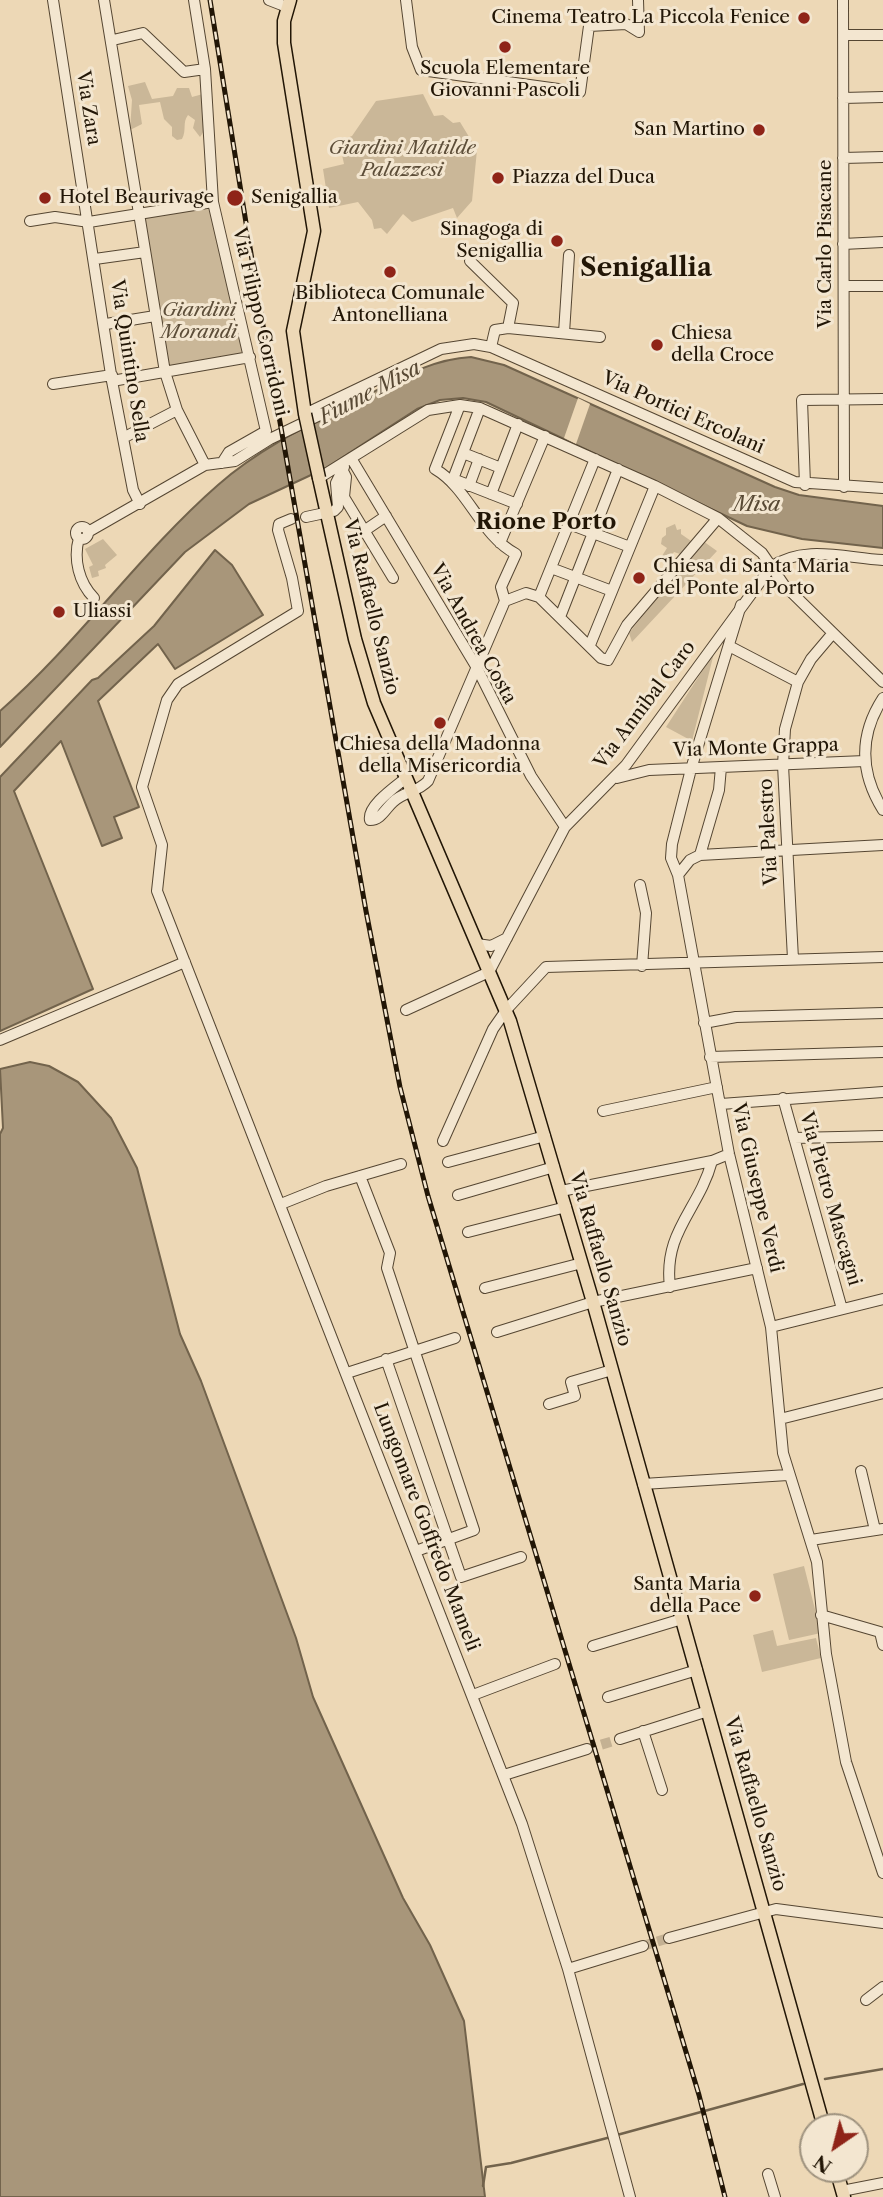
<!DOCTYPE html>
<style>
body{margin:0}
#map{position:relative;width:883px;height:2197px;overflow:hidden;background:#edd8b6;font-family:"Libre Caslon Text",serif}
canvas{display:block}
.north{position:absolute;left:799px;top:2113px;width:70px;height:70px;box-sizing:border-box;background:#f3e6d0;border:2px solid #9f937f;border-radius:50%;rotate:215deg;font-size:19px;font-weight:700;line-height:28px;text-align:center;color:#221606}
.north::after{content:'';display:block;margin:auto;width:24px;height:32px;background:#8f2418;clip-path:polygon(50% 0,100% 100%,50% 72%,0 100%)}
</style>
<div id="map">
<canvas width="883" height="2197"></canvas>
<div class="north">N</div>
</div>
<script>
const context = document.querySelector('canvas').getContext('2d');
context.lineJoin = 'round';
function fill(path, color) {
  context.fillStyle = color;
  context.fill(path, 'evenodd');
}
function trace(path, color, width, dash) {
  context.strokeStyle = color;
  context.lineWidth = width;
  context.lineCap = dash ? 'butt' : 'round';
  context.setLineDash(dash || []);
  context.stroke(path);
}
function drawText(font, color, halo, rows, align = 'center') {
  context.font = font + ' "Libre Caslon Text",serif';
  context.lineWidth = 6;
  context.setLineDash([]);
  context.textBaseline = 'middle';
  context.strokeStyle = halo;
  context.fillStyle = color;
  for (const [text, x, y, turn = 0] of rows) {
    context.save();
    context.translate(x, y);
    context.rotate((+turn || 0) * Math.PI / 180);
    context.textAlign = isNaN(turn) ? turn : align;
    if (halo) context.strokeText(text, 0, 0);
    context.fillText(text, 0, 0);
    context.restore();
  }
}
fill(new Path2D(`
 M145 82 152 99 173 96 177 88H189L192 97 203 94C204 108 210 126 200 137L193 128 195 120 188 115C182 123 187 130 182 139L177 140 172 136V127L164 119 160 102 139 105 142 124 130 130 132 100 128 86Z
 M423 94 434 116 443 115 453 123 460 122 477 150 472 201 457 218 453 208 412 222 403 214 387 234 381 228 374 229 372 220 358 202 329 208 323 169 344 164 339 141 352 136 376 101Z
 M211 209 246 354 168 368 145 215Z
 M675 524 677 530 681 529V534L694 543 680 554 674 552 667 561 662 556 667 548 661 544 662 538 666 535V528Z
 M103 539 117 555 105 565 106 568 98 571 99 576 92 578 89 567 93 565 85 549Z
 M703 541 717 551 632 642 629 633Z
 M714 653 692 741 666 727Z
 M804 1566 821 1633 789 1640 773 1574Z
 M773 1630 777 1646 816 1638 821 1658 762 1672 753 1635Z`), '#cab798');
const water = new Path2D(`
 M471 357 504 365 775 487 799 495 883 506V548L802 539 747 526 486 402 463 398 440 400 417 409 326 468 249 504 185 552 0 747V711C79 642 139 554 218 485 260 448 309 425 358 400 395 381 430 359 471 357Z
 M215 550 232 565 263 615 175 669 158 644 98 701 139 807 114 817 122 838 102 846 61 741 14 791 93 989 0 1031V777L92 680 98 678 154 626Z
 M30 1062 49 1066 78 1082 111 1118 137 1168 180 1334 201 1381 296 1638 313 1697 403 1898 430 1945 464 2021 485 2197H0V1134L3 1128 0 1069Z`);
fill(water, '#a8967a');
trace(water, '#72634c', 2);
fill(new Path2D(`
 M578 398 590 404 576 444 564 438Z`), '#edd8b6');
trace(new Path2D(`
 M825 2079 883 2069
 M617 2135 803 2084
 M483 2186 486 2167 511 2163 611 2137`), '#72634c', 2.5);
trace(new Path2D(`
 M587 1749 620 1739
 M643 1946 669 1938`), '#c4b193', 10, [10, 5]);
const minor = new Path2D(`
 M53 0 112 381 133 490 140 504
 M104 0 165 372 177 410 205 465
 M194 0 205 69 213 202 266 431 229 452 222 463
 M269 0 287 7
 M406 0 412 47 421 70 580 92 589 26 626 24 639 32
 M638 0 639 32
 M843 0 844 487
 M843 35H883
 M113 40 143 33 184 72 205 69
 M843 98 883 97
 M843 158 883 157
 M30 221 55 217 89 222 213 202
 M843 244 883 242
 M95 259 145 252
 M470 261 513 303 508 328
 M844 286H883
 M106 324 155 316
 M564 333 569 255
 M491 347 495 330 508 328 600 337
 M112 381 250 357
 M53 384 112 375
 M460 405 435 469C469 489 480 535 516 554L501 587 505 601
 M480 408 453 479 517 504
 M305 414 441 349 474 344 491 347 795 482 883 488
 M123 438 177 410
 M463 453 501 468
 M351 458 477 668 531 776 565 827
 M343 471 346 477 344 497 393 578
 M319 478 428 410 460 405 480 408 655 486 718 518 762 553 784 585 883 682
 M805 485 802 400 883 399
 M469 486 479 459
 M491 494 518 424
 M334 511 338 507 336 483 344 467
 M306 517 320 514
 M291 519 279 524 278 530 292 578 298 611 178 684 167 700 142 787 162 845 157 891 522 1824 568 1969 630 2197
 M569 524 630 547
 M76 533a6 6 0 1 1 12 0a6 6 0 1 1-12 0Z
 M364 531 386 516
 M88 532 205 465 235 461 270 439 351 400 361 391
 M79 538C73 559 79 583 94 598
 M500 543 545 436
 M551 568 612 591
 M539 597 595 459
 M741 605 691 769 672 844 671 858 678 875 729 1154 771 1327 783 1453 817 1562 826 1654 846 1762 883 1873
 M560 617 618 469
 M590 645 655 486
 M729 646 798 682
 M883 698C859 735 860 773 883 810
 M406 778C395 787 367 806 370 820 381 820 385 809 393 802 403 792 418 792 428 781L505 601 526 593 539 597 601 658 608 660 627 625 718 518
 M617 778 649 770 865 761
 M700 855 719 790 721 767
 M678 875 690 860 700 855 883 845
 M640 885 646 913 642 966
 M477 944 491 946 507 938
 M793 959 783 765 785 729 798 682 811 659 833 633
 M406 1010 489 972 565 827 626 765 771 567C804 544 845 558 883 560
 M704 1023 736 1017 883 1013
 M0 1040 185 962
 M710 1057 883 1052
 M783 1098 842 1309
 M721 1104 883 1092
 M603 1111 717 1087
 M794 1138 883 1136
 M443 1141 493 1029 507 1009 546 967 883 957
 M448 1162 545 1136
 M360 1176 390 1253 387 1268 474 1530 416 1551
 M561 1191 712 1161 729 1154
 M458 1195 554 1167
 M281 1204 326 1186 401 1164
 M468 1232 566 1207
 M670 1287C663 1231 699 1210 712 1161
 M485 1288 582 1263
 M771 1327 883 1299
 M497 1332 593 1302 757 1268
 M386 1359 461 1577 521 1557
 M347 1373 455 1338
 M549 1404 575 1396 571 1382 612 1370
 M780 1419 883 1393
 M861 1471 875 1530
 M643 1484 788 1475
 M811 1540 883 1529
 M821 1615 880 1632 883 1645
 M593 1646 682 1619
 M473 1695 555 1664
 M608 1697 697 1670
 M643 1731 662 1790
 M620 1739 708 1711
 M504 1775 587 1749
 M669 1938 776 1909 883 1923
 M568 1969 643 1946
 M866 2000 883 1987
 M768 2174 775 2197
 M842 2191 883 2183`);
const major = new Path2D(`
 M290 0 284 21V43L314 231 293 331 305 414
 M319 478 355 639 374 703 510 1021 593 1302 824 2127
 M836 2169 844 2197`);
trace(minor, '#554632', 12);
trace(major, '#221606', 15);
trace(minor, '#f3e6d0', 10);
trace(major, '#edd8b6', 12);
const rail = new Path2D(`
 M210 0 258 297 366 911 400 1087 428 1196 699 2095 725 2197`);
trace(rail, '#221606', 5);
trace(rail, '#f3e6d0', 2.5, [8]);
const majorBridge = new Path2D(`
 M305 414 319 478`);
trace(majorBridge, '#221606', 15, []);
trace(majorBridge, '#edd8b6', 12);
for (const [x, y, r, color] of [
 [804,18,7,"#8f2418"],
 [505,47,7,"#8f2418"],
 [759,130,7,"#8f2418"],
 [498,178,7,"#8f2418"],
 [45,198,7,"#8f2418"],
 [235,198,9,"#8f2418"],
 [557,241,7,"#8f2418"],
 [390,272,7,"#8f2418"],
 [657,345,7,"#8f2418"],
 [639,578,7,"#8f2418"],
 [59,612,7,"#8f2418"],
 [440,723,7,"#8f2418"],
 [755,1596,7,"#8f2418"]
]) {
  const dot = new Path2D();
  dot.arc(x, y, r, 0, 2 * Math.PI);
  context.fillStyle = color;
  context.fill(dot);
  trace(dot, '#f3e6d0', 2.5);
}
drawText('19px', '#221606', '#f3e6d0', [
 ["Cinema Teatro La Piccola Fenice",790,18,"right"],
 ["Scuola Elementare",505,69,"center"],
 ["Giovanni Pascoli",505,91,"center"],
 ["San Martino",745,130,"right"],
 ["Piazza del Duca",512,178],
 ["Hotel Beaurivage",59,198],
 ["Senigallia",251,198],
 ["Sinagoga di",543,230,"right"],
 ["Senigallia",543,252,"right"],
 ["Biblioteca Comunale",390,294,"center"],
 ["Antonelliana",390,316,"center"],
 ["Chiesa",671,334],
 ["della Croce",671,356],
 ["Chiesa di Santa Maria",653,567],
 ["del Ponte al Porto",653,589],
 ["Uliassi",73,612],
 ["Chiesa della Madonna",440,745,"center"],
 ["della Misericordia",440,767,"center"],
 ["Santa Maria",741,1585,"right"],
 ["della Pace",741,1607,"right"]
], 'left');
drawText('19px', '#221606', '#f3e6d0', [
 ["Via Zara",88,108,81],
 ["Via Carlo Pisacane",826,244,-90],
 ["Via Filippo Corridoni",260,322,77],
 ["Via Quintino Sella",129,361,81],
 ["Via Portici Ercolani",683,413,24],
 ["Via Raffaello Sanzio",371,607,76],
 ["Via Andrea Costa",473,634,61],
 ["Via Annibal Caro",645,705,-53],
 ["Via Monte Grappa",756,748,-2],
 ["Via Palestro",769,832,-93],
 ["Via Giuseppe Verdi",757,1188,77],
 ["Via Pietro Mascagni",830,1199,74],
 ["Via Raffaello Sanzio",600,1259,74],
 ["Lungomare Goffredo Mameli",426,1527,69],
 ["Via Raffaello Sanzio",755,1804,74]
]);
drawText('italic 19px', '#5d4e39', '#f3e6d0', [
 ["Giardini Matilde",402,149],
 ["Palazzesi",402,171],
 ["Giardini",199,311],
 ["Morandi",199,333]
]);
drawText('italic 21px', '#584934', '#f3e6d0', [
 ["Fiume Misa",370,393,-28],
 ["Misa",757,505]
]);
drawText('bold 23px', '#221606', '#f3e6d0', [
 ["Rione Porto",546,522]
]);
drawText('bold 26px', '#221606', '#f3e6d0', [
 ["Senigallia",646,268]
]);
</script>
